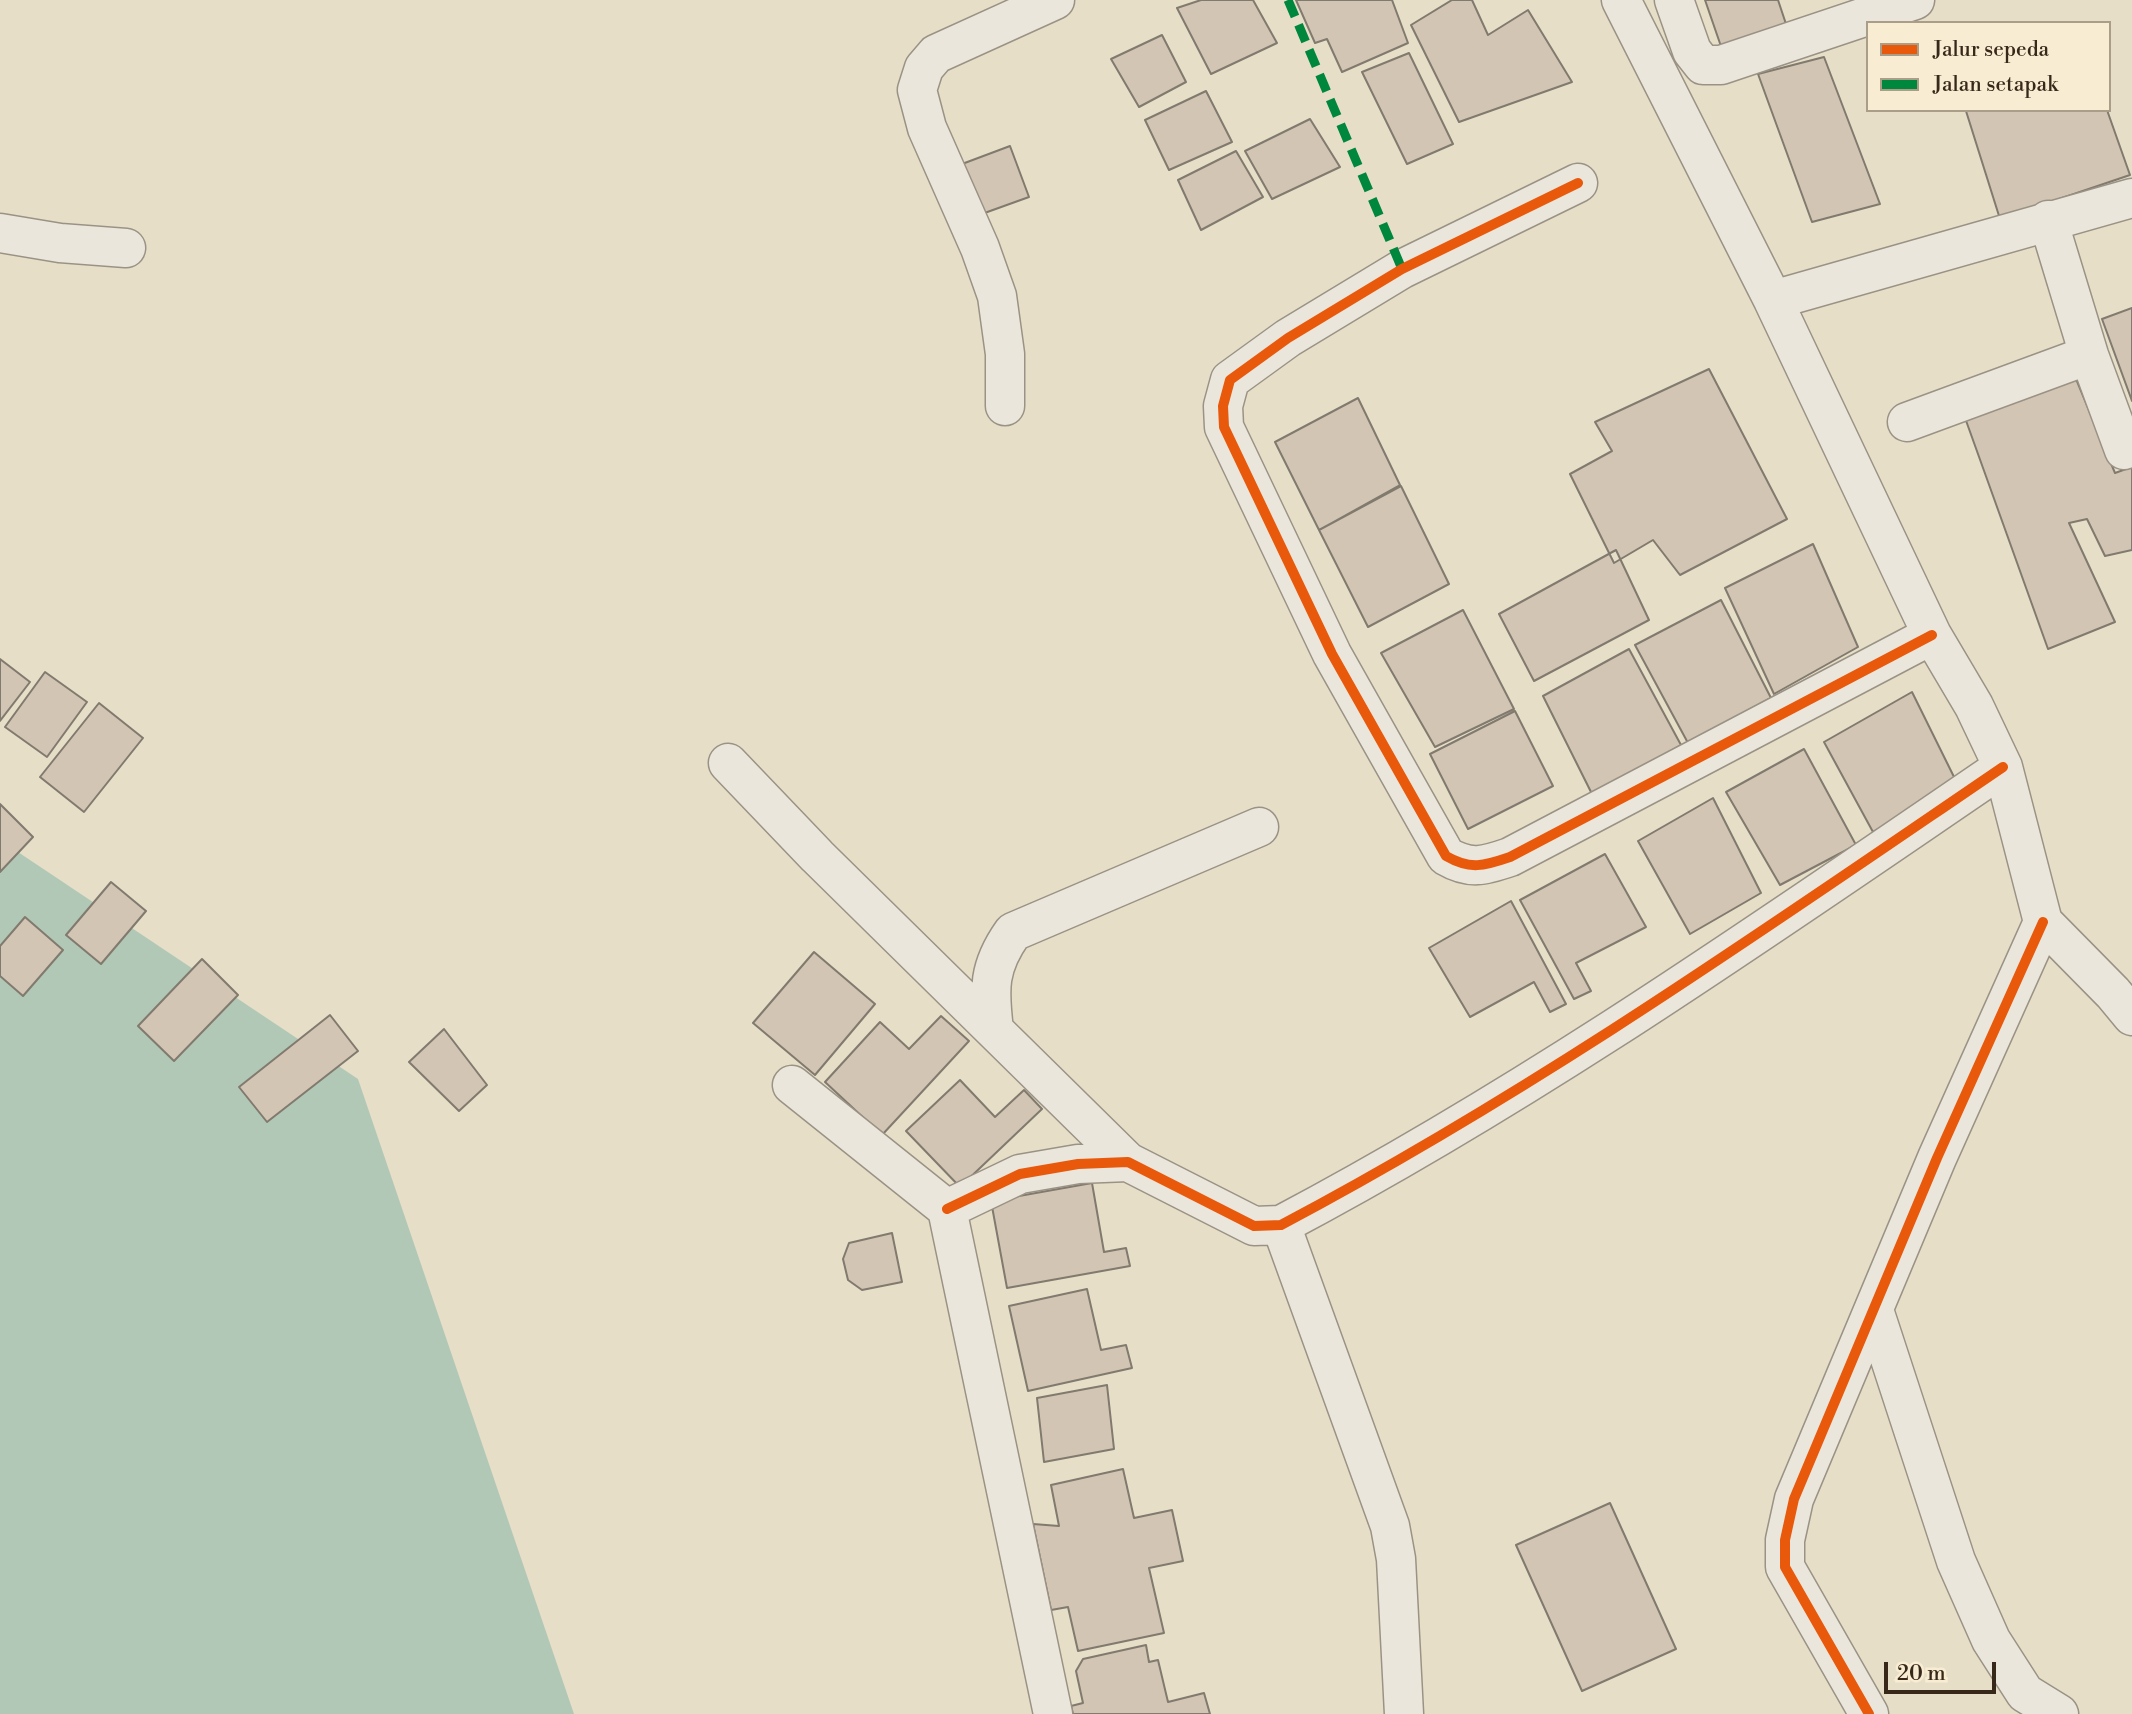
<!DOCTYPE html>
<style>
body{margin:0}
#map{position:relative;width:2132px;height:1714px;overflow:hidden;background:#e7dec8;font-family:"Libre Bodoni",serif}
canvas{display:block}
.legend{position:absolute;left:1866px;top:21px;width:245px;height:91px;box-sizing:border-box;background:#f8edd3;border:2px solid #ab9e89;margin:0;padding:9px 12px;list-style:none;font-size:21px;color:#38281a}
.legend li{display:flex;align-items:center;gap:14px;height:35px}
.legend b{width:35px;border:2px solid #ab9e89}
.scale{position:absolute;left:1884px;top:1662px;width:112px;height:32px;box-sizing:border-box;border:4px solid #38281a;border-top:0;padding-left:9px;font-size:21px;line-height:24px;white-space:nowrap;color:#38281a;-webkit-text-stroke:5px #f8edd3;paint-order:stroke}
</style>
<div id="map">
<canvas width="2132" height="1714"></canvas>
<ul class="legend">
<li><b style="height:9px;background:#e8590c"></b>Jalur sepeda</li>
<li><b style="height:9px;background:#00873e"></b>Jalan setapak</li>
</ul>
<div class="scale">20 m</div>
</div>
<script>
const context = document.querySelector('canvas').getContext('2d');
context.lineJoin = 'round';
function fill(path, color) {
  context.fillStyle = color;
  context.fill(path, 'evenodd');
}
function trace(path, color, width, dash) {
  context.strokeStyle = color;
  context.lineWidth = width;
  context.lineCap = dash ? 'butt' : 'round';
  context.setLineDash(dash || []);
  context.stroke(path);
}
fill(new Path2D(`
 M0 840 358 1079 574 1714H0Z`), '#b2c8b6');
const building = new Path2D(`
 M1201 0H1253L1277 43 1211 74 1177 8Z
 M1296 0H1392L1408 43 1342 72 1327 39 1315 43Z
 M1452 0H1472L1488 35 1528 10 1572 82 1459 122 1411 25Z
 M1705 0H1778L1789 33 1724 55Z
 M1162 35 1186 82 1139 107 1111 59Z
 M1409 53 1453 144 1407 164 1362 72Z
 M1824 57 1880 204 1812 222 1758 74Z
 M1206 91 1232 142 1169 170 1145 120Z
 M2107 110 2130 175 2000 219 1966 111Z
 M1310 119 1340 167 1272 199 1245 151Z
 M1010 146 1029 197 979 215 962 164Z
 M1236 151 1263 197 1201 230 1178 180Z
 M2132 308V401L2102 319Z
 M1709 369 1787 519 1680 575 1653 540 1614 563 1570 474 1612 451 1595 422Z
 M2074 374 2115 473 2132 467V550L2105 556 2087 519 2069 523 2115 622 2048 649 1964 415Z
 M1358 398 1400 485 1319 530 1275 442Z
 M1401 486 1449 584 1368 627 1319 530Z
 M1813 544 1858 647 1774 694 1725 588Z
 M1616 550 1649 620 1534 681 1499 614Z
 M1721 600 1771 698 1688 743 1635 645Z
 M1463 610 1514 709 1435 747 1381 653Z
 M1629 649 1681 745 1593 796 1543 696Z
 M0 659 30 682 0 721Z
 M45 672 87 702 47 757 5 727Z
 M1912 692 1958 785 1873 832 1824 742Z
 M99 703 143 738 84 812 40 777Z
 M1515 711 1553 786 1468 829 1430 754Z
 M1804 749 1856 845 1780 885 1726 792Z
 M1713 798 1761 893 1690 934 1638 841Z
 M0 804 33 837 0 872Z
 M1605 854 1646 927 1576 963 1591 991 1574 999 1520 900Z
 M111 882 146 911 101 964 66 935Z
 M1511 901 1566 1004 1550 1012 1534 982 1470 1017 1429 948Z
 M25 917 63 950 23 996 0 976V946Z
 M814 952 875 1004 815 1075 753 1023Z
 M202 959 238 995 174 1061 138 1026Z
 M330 1015 358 1051 267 1122 239 1087Z
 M941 1016 969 1041 882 1135 825 1082 880 1022 909 1049Z
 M444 1029 487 1085 459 1111 409 1062Z
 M960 1080 995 1117 1024 1090 1042 1109 960 1187 906 1131Z
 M1092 1183 1104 1252 1126 1248 1130 1266 1007 1288 991 1201Z
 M892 1233 902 1282 862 1290 848 1280 843 1259 849 1243Z
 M1087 1289 1101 1350 1126 1345 1132 1368 1028 1391 1009 1306Z
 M1107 1385 1114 1449 1044 1462 1037 1398Z
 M1123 1469 1134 1518 1172 1510 1183 1561 1149 1568 1164 1633 1078 1651 1068 1607 1051 1610 1033 1524 1059 1526 1051 1485Z
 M1610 1503 1676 1649 1582 1691 1516 1545Z
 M1146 1645 1149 1662 1158 1660 1168 1702 1204 1693 1210 1714H1073L1071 1706 1083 1703 1076 1671 1083 1659Z`);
fill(building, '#d3c5b3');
trace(building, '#817a6e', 2);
const minor = new Path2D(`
 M1621 0 1773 300 1932 635 1974 706 2003 767 2043 922 2113 993 2132 1016
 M1674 0 1692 51 1703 65H1721L1915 0
 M1578 183 1402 269 1288 338 1230 380 1223 406 1224 427 1332 654 1446 856C1470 870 1484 866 1510 857L1932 635
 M2048 220 2089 355 2124 450
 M0 233 60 243 126 248
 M1773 300 2132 198
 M1005 406V354L997 296 980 248 927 128 917 90 924 68 936 54 1055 0
 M1907 422 2089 355
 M728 763 817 856 1128 1162
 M994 1030C989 989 988 967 1013 932L1259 827
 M792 1085 947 1209 1053 1714
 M947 1209 1020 1174 1078 1164 1128 1162 1254 1226 1281 1225C1533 1092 1768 927 2003 767
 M1281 1225 1390 1526 1396 1559 1404 1714
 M1874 1310 1956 1561 1991 1640 2025 1693 2059 1714
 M1869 1714 1785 1567V1540L1794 1499 1937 1158 2043 922`);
trace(minor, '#9a9385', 41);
trace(minor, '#ebe6dc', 38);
trace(new Path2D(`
 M1288 0 1402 269`), '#00873e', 9, [18, 9]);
trace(new Path2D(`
 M1578 183 1402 269 1288 338 1230 380 1223 406 1224 427 1332 654 1446 856C1470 870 1484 866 1510 857L1932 635
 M947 1209 1020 1174 1078 1164 1128 1162 1254 1226 1281 1225C1533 1092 1768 927 2003 767
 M1869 1714 1785 1567V1540L1794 1499 1937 1158 2043 922`), '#e8590c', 10);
</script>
